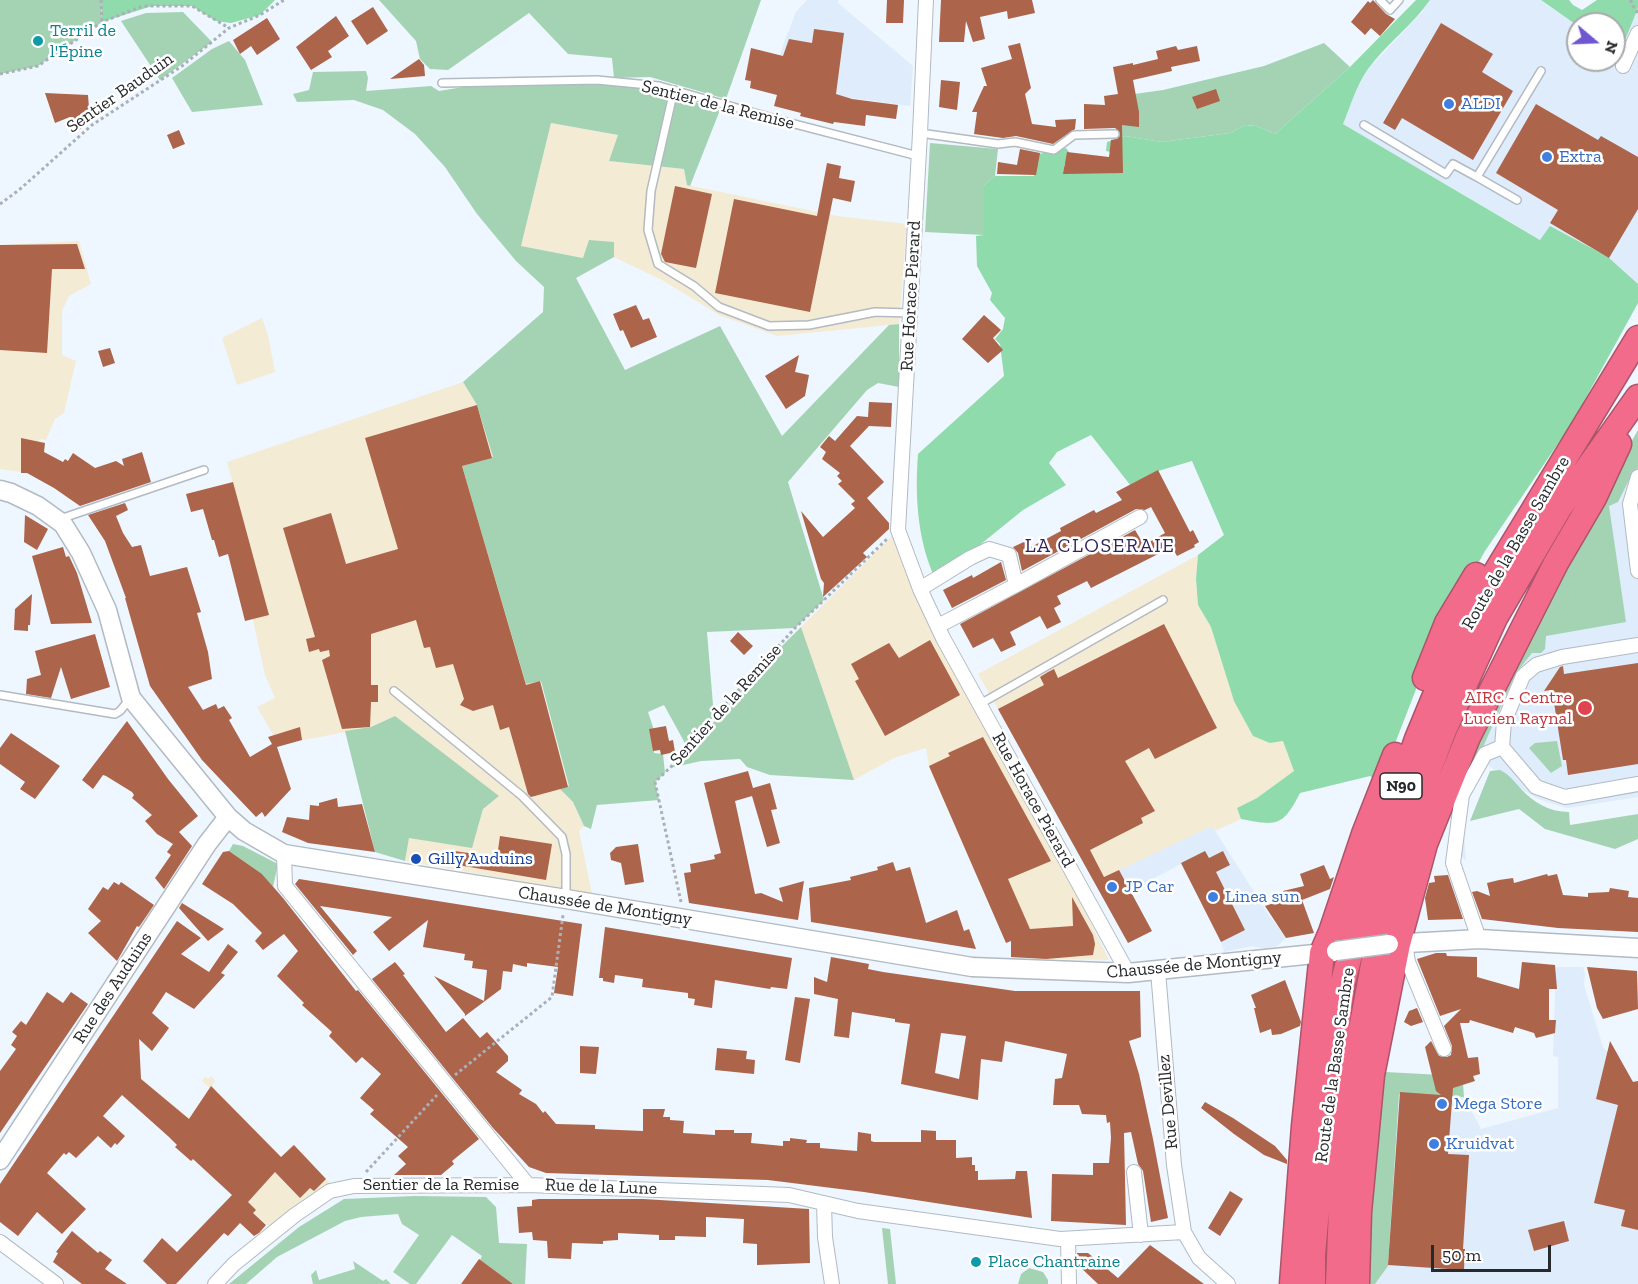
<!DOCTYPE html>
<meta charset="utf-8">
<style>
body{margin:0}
#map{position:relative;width:1638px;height:1284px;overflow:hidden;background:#eef6ff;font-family:"Zilla Slab",serif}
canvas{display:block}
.north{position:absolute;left:1566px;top:12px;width:60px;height:60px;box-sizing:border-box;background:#fff;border:2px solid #a9aaab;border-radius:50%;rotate:109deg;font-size:16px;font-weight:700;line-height:24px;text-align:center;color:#272a2d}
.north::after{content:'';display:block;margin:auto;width:21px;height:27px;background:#6f57d1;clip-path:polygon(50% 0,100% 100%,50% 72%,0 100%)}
.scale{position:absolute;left:1431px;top:1245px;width:120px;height:27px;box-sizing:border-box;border:3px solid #272a2d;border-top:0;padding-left:8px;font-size:18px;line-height:21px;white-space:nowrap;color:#272a2d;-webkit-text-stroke:4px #fff;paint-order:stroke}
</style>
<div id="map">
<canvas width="1638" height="1284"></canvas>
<div class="north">N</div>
<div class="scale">50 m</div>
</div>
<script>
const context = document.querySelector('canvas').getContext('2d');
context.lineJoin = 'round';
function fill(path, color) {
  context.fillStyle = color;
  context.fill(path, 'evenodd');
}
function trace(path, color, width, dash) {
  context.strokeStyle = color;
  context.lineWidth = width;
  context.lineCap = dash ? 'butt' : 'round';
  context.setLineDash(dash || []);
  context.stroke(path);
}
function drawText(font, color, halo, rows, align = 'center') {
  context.font = font + ' "Zilla Slab",serif';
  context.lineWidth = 5;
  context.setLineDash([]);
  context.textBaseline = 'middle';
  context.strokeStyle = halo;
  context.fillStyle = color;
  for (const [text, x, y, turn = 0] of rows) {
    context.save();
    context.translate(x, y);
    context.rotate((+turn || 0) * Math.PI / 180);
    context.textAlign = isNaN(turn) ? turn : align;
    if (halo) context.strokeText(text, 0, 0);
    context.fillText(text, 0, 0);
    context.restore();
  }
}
fill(new Path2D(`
 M807 0H838V3L913 66 910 106 774 88 782 48 796 12Z
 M1430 0H1540L1578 26V60H1614V46L1620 50 1638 8V284L1608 257 1541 240 1343 124 1358 85 1370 67 1423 11Z
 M1638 430V797L1567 808 1538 799 1508 781 1488 765 1470 787 1463 820 1466 861 1448 843 1453 820 1445 817 1463 768Z
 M1212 826 1268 914 1286 938 1277 946 1266 949 1252 946 1224 952 1221 942 1181 864 1107 903 1119 869Z
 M1556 967H1583L1585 974 1584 985 1603 1047 1607 1052 1614 1049 1630 1080 1638 1081V1284H1375L1388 1266 1399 1093 1464 1097 1481 1129 1558 1108V1057L1553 1056Z`), '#deecfb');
fill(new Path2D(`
 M551 123 618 135 610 161 684 169 687 185 837 216 907 224 899 324 777 336 719 315 662 280 614 257V242L584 258 521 246Z
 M79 241 91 284 69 296 62 311V355L76 361 64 413 55 419 46 440 40 439 21 472 0 469V245Z
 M262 318 268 335 275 372 237 385 222 338Z
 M463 382 477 405 493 458 463 467 526 684 540 681 569 787 561 790 573 802 584 826 579 831 592 894 405 861 409 837 478 828 483 809 395 716 371 727 279 745 257 707 275 698 265 675 252 616 267 609 227 462Z
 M898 530 1109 960 1011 958 1012 941 1006 942 929 767 926 748 894 758 854 780 801 627Z
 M1198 555 1196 579 1198 605 1211 627 1270 743 1283 741 1295 771 1257 798 1237 808 1241 819 1215 831 1212 826 1097 881 978 674Z
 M115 1057 189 1118 210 1088 202 1081 205 1077 208 1079 211 1076 215 1080 212 1086 281 1157 293 1144 331 1184 272 1229 194 1160 191 1161 176 1147 177 1144 108 1082Z`), '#f4ebd5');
fill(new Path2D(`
 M0 0H101L102 22 38 66 0 74Z
 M379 0H761L726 99 650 77 614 78 612 58 568 54 529 13 448 70 430 69 420 59 416 41Z
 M183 12 212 42 160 80 121 21 146 13Z
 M229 41 245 60 263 105 192 112 172 78 212 49Z
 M1324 43 1350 67 1275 134 1256 126 1245 125 1230 133 1162 142 1125 136 1115 139 1120 96 1163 90 1264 66Z
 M366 71 368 78 366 91 431 86 439 91 469 86 594 83 661 91 720 110 690 186 687 185 684 169 609 161 618 135 551 123 521 246 583 258 589 240 614 242V257L576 278 625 370 720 326 782 436 889 325 899 324V387L878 383 867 390 788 482 824 600 795 628 707 632 714 717 686 745 664 705 648 712 654 730V753L663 754 665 773 655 782 659 800 597 805 591 829 584 826 573 802 560 789 569 786 541 681 526 684 462 466 493 457 477 405 463 382 543 312 544 287 516 261 477 214 445 167 415 134 383 110 354 100 297 102 293 94 309 90 313 72Z
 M930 143 998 149 995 176 984 185V235L925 232Z
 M1638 430V468L1632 474 1618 502 1609 506 1626 622 1546 636 1545 649 1541 653H1532L1516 673 1475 765 1466 777 1458 779 1542 597Z
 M801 627 854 780 770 775 747 767 740 759 701 761 670 768 697 742 753 675Z
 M395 716 499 796 483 809 472 848 409 838 405 861 375 852 345 731 371 727Z
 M1557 741 1562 766 1551 773 1529 748 1535 743Z
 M1500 770C1509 774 1515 782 1521 789 1534 803 1550 812 1569 812L1570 825 1638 814V839L1615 849 1545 829 1519 809 1470 821 1490 771Z
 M233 844 243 846 278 864 273 887 263 875 229 851Z
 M1462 1070 1464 1097 1399 1094 1388 1266 1375 1284H1364L1385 1072 1442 1075Z
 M415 1196 486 1197 496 1207 499 1243 527 1244 525 1284H513L480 1260 482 1256 452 1235 416 1284H410L393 1272 419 1235 402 1224 398 1214 361 1217 345 1221 277 1257 246 1284H229L299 1227 344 1199Z
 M882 1228 890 1229 896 1284H888Z
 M353 1261 383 1281 386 1279 391 1284H313L311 1275 316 1270 319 1280 355 1269Z
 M1029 1268 1043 1272 1048 1280V1284H1018L1021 1274Z`), '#a4d3b4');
fill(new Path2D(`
 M101 0H275L260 15 231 23 216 21 192 6H152L102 22Z
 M1416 0H1430C1413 25 1386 44 1368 69 1356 86 1351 105 1343 124L1540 240 1550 226 1608 257 1638 284V303L1572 423 1485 551 1434 643 1380 782 1370 776 1300 793C1283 827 1276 826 1241 819L1237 808 1257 798 1294 771 1283 741 1270 743 1253 736 1234 701 1211 627 1198 605 1196 579 1198 555 1224 535 1192 461 1158 471 1131 486 1091 435 1057 452 1049 463 1066 485 1023 510 976 548 933 574C917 536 915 494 918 454L1004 376 1000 344 995 339 1003 329 1005 318 990 300 992 293 977 266 976 236 984 235V185L995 176H1034L1039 154 1066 148 1069 152 1064 166 1103 173 1116 153 1106 151 1107 142 1125 136 1162 142 1230 133 1245 125 1256 126 1275 134 1350 67Z
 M1541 0H1569L1573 5 1582 10 1597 0H1638V8L1621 50 1614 46V24H1578V26Z`), '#8fdbac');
fill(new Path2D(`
 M887 0H904L903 23H886Z
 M941 0H1032L1035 13 1008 19 1007 11 980 17 985 39 973 42 966 21 964 42H939Z
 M1373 0 1386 14 1395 19 1380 36 1371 28 1365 35 1351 22 1368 1 1370 3Z
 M373 7 388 31 367 45 351 21Z
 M336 16 349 36 328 51 332 57 311 70 296 47Z
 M267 18 280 39 257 55 251 46 240 54 233 40Z
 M1441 23 1493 54 1482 72 1513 91 1473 160 1402 118 1395 130 1383 123Z
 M814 29 844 33 836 94 852 99 898 105 896 119 866 115 865 126 834 122 833 124 800 116 801 113 774 106 777 95 750 88 751 81 745 80 751 48 783 56 789 39 812 43Z
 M1020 43 1031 88 1025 94 1032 124 1056 127 1055 120 1076 119 1075 129 1053 144 1016 136 1003 138 974 134 977 112H972L984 86H987L981 68 1012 59 1008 46Z
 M1176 46 1178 50 1197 46 1200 61 1171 67 1172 71 1133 80 1139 112V127L1122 125 1123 173 1063 174 1067 152 1109 157 1111 140 1117 139 1120 136 1119 131 1115 128 1084 129V104L1105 105 1104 96 1118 94 1113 67 1133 63V65L1158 59 1156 51Z
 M419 59 424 65 425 76 390 79Z
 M941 80 960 82 957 110 939 107Z
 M1216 89 1220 101 1197 109 1192 97Z
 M45 93 88 95 90 122 79 130 70 117 55 123Z
 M1536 104 1598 140 1601 136 1638 157V209L1609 258 1550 223 1558 210 1496 173Z
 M179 130 185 144 173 149 167 135Z
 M1020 149 1040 153 1036 175 997 174 998 162 1017 165Z
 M827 163 841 166 839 178 855 181 851 202 833 198 810 312 715 293 734 199 817 216Z
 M675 186 712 194 696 268 665 262 661 254Z
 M77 244 85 269H52L47 353 0 350V245Z
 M636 305 643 320 649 318 657 337 631 348 623 330 620 331 613 314Z
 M984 315 1001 330 993 338 1003 350 988 363 962 339Z
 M110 348 115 363 103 367 98 351Z
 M799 355 795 372 809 375 805 396 786 409 765 376Z
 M869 402 892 403 891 427 869 426 850 446 884 482 867 498 889 523V529L863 553 867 557 823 597 824 583 821 579 801 511 823 537 855 508 851 504 855 501 838 484 842 481 837 476 840 473 822 459 826 452 820 447 829 436 835 441 857 416 868 417Z
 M477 405 492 458 462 466 526 685 540 681 568 787 531 797 528 794 509 727 500 730 493 705 473 711 460 705 464 699 453 664 436 668 430 647 424 648 416 620 371 634V685H378V702H371L370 727 342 729 322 660 330 656 329 650 320 652 319 649 309 652 306 639 315 637 283 528 331 513 346 564 398 549 365 438Z
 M21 438 45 443 44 452 63 462 65 459 68 461 73 453 95 468 116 461 124 466 122 459 142 452 151 482 80 506 54 488 27 473H21Z
 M1158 470 1190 532 1193 530 1199 542 1194 545 1195 547 1177 556 1172 547 1091 588 1087 581 1057 596 1061 604 1054 608 1061 622 1047 629 1040 616 1010 632 1016 645 1001 652 993 638 973 648 960 624 1135 530 1144 545 1165 533 1151 507 1145 510 1136 509 1022 571 1018 553 1013 547 1028 540 1031 547 1061 531 1060 528 1094 510 1096 513 1122 500 1116 492Z
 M233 482 269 615 245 621 228 554 219 557 214 540H212L203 509 191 512 186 494Z
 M125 503 128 510 116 516 123 533 132 547 141 545 150 576 187 567 201 612 197 613 208 652 212 679 188 687 203 710 216 704 218 709 224 706 232 718 229 720 250 757 272 744 268 737 300 727 302 740 277 747 291 789 265 817 262 812 256 817 202 760 150 686 125 598H126L105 541 88 515Z
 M25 515 48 529 37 550 24 542Z
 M63 547 66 557 69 556 77 573 92 623 51 624 32 556Z
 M1001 562 1006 580 952 608 943 590 972 575 973 578Z
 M32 594 30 625H28V631L14 630 15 609Z
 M1164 624 1217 728 1155 759 1149 748 1125 761 1155 811 1141 818 1143 823 1090 850 1104 877 1119 870 1152 931 1128 943 998 709 1044 685 1040 677 1048 672 1054 669 1058 678Z
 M738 632 753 646 744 655 730 641Z
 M95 634 110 687 71 699 61 667 51 698 26 694 27 679 41 675 35 651Z
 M930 640 960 695 885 736 855 681 859 679 851 664 889 643 899 658Z
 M1638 663V764L1568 775 1566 760H1563L1552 690 1544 691 1560 667 1563 666 1564 674Z
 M127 721 168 779 198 816 179 832 192 846 164 889 155 878 171 855 167 852 173 844 157 834 145 821 152 815 132 798 134 795 132 792 106 776 103 775 93 789 82 780Z
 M666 726 669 741 673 740 675 752 661 755 660 750 653 751 649 729Z
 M11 733 60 766 35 799 20 789 25 782 0 764V748Z
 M983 737 1051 861 1008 879 1030 929 1073 926 1072 897 1093 935 1095 944 1093 955 1046 959 1011 957V941L1006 943 929 766 950 756 948 753Z
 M748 771 753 788 770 783 777 809 771 810 780 843 767 847 752 796 735 801 755 894 761 893 783 902 779 888 804 881 798 920 689 903 684 873 691 872 690 864 715 859 714 855 721 853 704 783Z
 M337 798 338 807 362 804 375 852 308 843 282 832 287 817 309 820 310 805 319 806V803Z
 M500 836 552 844 546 880 452 864 454 851 497 857Z
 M638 844 644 882 625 885 621 863 611 860 610 853 616 847Z
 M229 851 262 874 283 898 356 991 358 990 479 1139 452 1161 454 1164 441 1175H394L406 1164 398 1156 408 1147 370 1114 374 1110 360 1098 381 1074 362 1057 356 1063 329 1036 332 1032 302 1005 304 1003 277 976 298 951 284 934 263 950 255 941 262 933 233 904 202 884 223 852Z
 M1205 851 1209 858 1223 851 1230 865 1216 872 1245 930 1221 942 1181 863Z
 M893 862 896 871 910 867 926 923 957 910 964 931 969 929 976 949 811 922 809 888 851 880 850 877 878 870 877 867Z
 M1324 865 1330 879 1334 877 1330 889 1302 900 1314 933 1286 938 1265 906 1277 902 1275 898 1284 894 1283 891 1304 886 1300 874Z
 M1547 874 1548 876 1557 874 1563 895 1588 897V893L1609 892 1610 888 1629 891 1628 897 1638 898V932L1558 928 1482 919 1472 892 1477 891 1490 896 1487 883 1499 880 1513 878 1514 883Z
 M1448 875 1463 919 1428 920 1425 898 1429 883 1435 882 1434 876Z
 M299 879 582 924 573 996 554 993 558 967 527 963V967L513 964 512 972 503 971 501 989 465 1016V1014L434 976 484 1001 487 970 472 968 473 961 464 960 465 954 423 947 428 920 389 951 373 932 392 917 320 906 357 951 353 955 295 884Z
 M114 882 119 885 121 882 154 905 139 927 137 926 117 961 88 933 101 921 88 909 103 887 108 890Z
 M182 903 224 929 208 941 179 908Z
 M177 921 201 938 181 954 209 972 228 944 238 952 221 973 225 975 194 1009 166 992 152 1013 169 1028 152 1051 139 1039 141 1079 189 1119 211 1086 281 1157 294 1145 326 1179 314 1191 310 1188 300 1198 275 1172 248 1202 256 1210 253 1213 266 1225 259 1233 254 1236 240 1223 228 1236 224 1233 176 1284H167L143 1261 162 1238 177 1252 232 1195 193 1159 191 1161 175 1147 177 1145 169 1137 122 1095 103 1116 125 1136 117 1145 115 1143 111 1148 98 1136 76 1158 69 1152 66 1155 64 1153 47 1173 86 1209 62 1234 37 1212 18 1236 0 1222V1184Z
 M605 927 792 958 787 989 771 987 770 989 715 980 712 1008 694 1005 695 999 688 998V993L642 987 643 979 615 975 614 983 603 981V978H599Z
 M1436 953H1446L1447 956 1477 957V977L1519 989 1522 962 1555 965 1557 989H1549V1020H1556L1555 1033 1536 1038 1534 1033 1515 1027 1513 1033 1470 1020 1469 1023H1460L1468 1058 1478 1057 1480 1074 1473 1076 1475 1081 1453 1088 1448 1154 1469 1155 1463 1249H1465L1464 1270 1388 1265 1400 1092 1441 1095 1436 1091 1425 1047 1431 1041 1439 1056 1447 1057 1451 1055 1452 1046 1444 1026 1461 1009 1440 1016 1417 959Z
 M831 957 869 964 868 969 883 972 1015 991H1140L1141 1037 1129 1041 1139 1074 1153 1139 1168 1218 1151 1222 1143 1171 1138 1164 1131 1132 1124 1133 1126 1225 1051 1221 1052 1174 1093 1175V1163H1109L1111 1138 1110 1122 1107 1123 1106 1115 1082 1114 1079 1105H1053L1055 1079 1062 1078 1067 1054 1005 1041 1002 1062 981 1059 978 1100 901 1084 910 1024 895 1022V1019L852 1012 849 1038 834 1036 838 999 814 994V977L827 982ZM941 1033 966 1036 959 1079 935 1073Z
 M395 962 405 974 403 975 446 1032 463 1018 480 1038 487 1032 508 1056V1061L496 1072 522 1090 519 1094 536 1104 543 1113 545 1111 556 1124 595 1125V1129L643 1131V1109H665L663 1117H670V1120L684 1121 683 1133 715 1135V1130H734V1133H752L751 1143 783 1146V1141H790V1138L807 1140 806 1143H820V1148L857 1151 858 1132 871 1134V1141L874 1142H921V1130L936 1131V1140H956V1158L972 1157V1165H975V1171H978V1180L1015 1179 1016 1171H1027L1032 1218 864 1192 768 1180 546 1173 529 1167 493 1128 372 979Z
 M1587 967 1637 971 1638 1009 1603 1019 1597 1008Z
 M1285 980 1301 1022 1300 1026 1281 1034 1272 1035 1271 1029 1260 1033 1254 1008H1256L1251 995Z
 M47 992 63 1003 71 992 88 1004 0 1133V1071L16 1049 11 1045 17 1036 12 1032 21 1021 26 1025Z
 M795 997 810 999 800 1063 785 1060Z
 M1417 1008 1423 1022 1411 1026 1404 1022 1409 1011Z
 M1610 1041 1633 1082 1638 1081V1230L1621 1226 1625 1210 1594 1203 1618 1105 1596 1099Z
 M580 1046 599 1047 596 1074 580 1073Z
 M717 1048 747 1051 746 1059 755 1060 754 1074 715 1070Z
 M1205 1102 1233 1118 1275 1146 1287 1160V1164L1264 1155 1234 1134 1201 1108Z
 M1230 1191 1243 1199 1220 1236 1208 1228Z
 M539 1199H643L809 1209 810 1263 757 1265V1244L743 1243 744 1219 706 1217V1237L675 1236V1240H659V1235L618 1233V1240L603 1241V1244L572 1243 571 1259 548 1258 547 1241 533 1240 532 1232 519 1233 517 1207 532 1206V1200Z
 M1564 1221 1569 1241 1534 1251 1528 1230Z
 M72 1231 98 1253 100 1251 112 1260 105 1269 127 1284H82L53 1262 58 1253 56 1252Z
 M1150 1245 1204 1284H1098L1078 1265 1077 1253H1088L1118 1278Z
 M479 1259 513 1284H461Z`), '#ac644a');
const lane = new Path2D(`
 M1380 0 1390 10 1399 0
 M442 83 597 80 659 86 783 121 918 156
 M674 90 651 191 648 230 658 264 694 286 719 307 769 326 809 325 875 312 910 313
 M1364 125 1446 174 1453 164 1477 177
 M920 133 998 144 1015 142 1054 150 1074 135 1115 134
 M1517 200 1477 177 1541 71
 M60 519 204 470
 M394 691 522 796 562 837 566 854V896
 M0 695 115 714 120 711 129 700
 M980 704 1163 600`);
const street = new Path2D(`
 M926 0 920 133 898 530 920 589 943 638 1128 973
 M1623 66 1638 33
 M1638 477 1630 504 1638 571
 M920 589 970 558 989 549 1009 555 1016 585 1140 517
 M938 626 1016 585
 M1638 645 1562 657 1536 665 1523 676 1504 722 1502 747 1536 787 1565 797 1638 784
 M284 854 285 886 528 1185 789 1195 858 1211 1060 1239 1184 1232
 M1479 939 1453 863 1462 795 1485 754 1502 747
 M1405 943 1408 962 1444 1049
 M1158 971 1174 1165 1184 1232 1199 1258 1228 1284
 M1134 1172 1141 1235
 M824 1203 825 1237 832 1284
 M1068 1239 1069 1284
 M0 1242 56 1284
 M215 1284 234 1264 295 1215 330 1191 354 1186 528 1185`);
const secondary = new Path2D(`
 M0 490 11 493 38 506 63 524 81 553 107 610 131 698 228 817 244 831 284 854 566 899 972 967 1128 973 1334 952
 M1389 944 1479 939 1638 948
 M0 1160 207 844 228 817`);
const highway = new Path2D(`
 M1425 678 1447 623 1476 575
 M1292 1284 1304 1126 1322 953 1331 932 1364 834 1395 755
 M1313 1284V1255L1326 1107 1343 982 1369 879 1417 739 1448 664 1480 598 1638 338
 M1338 1284 1343 1157 1354 1067 1381 922 1409 822 1444 730 1495 618 1560 507 1638 397
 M1357 1284 1359 1212 1372 1075 1398 944 1425 844 1468 737 1556 563 1594 498 1619 444`);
trace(lane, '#b2bac2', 10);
trace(street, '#b2bac2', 16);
trace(secondary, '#b2bac2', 21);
trace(highway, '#ab546a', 27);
trace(new Path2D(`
 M101 0 102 22
 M1631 0V3L1638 13
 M0 74 38 66 102 22 143 6H192L229 28
 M0 204 19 190 92 125 182 66 229 28 260 15 284 0
 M681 902 655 782 697 742 714 717 795 628 887 539
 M455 1075 552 997 563 915
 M366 1172 437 1095`), '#aab0b7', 3, [3, 3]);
trace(lane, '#fff', 7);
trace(street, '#fff', 14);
trace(secondary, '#fff', 18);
trace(highway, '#f26b8b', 24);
const secondaryBridge = new Path2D(`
 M1336 951 1389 944`);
trace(secondaryBridge, '#b2bac2', 21, []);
trace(secondaryBridge, '#fff', 18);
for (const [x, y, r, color] of [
 [38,41,6,"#0f9aa8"],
 [1449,104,6,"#3f7fe0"],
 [1547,157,6,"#3f7fe0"],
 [1585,708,8,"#e0444e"],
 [416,859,6,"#1a4fb4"],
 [1112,887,6,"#3f7fe0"],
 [1213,897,6,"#3f7fe0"],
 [1442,1104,6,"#3f7fe0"],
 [1434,1144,6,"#3f7fe0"],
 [976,1262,6,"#0f9aa8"]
]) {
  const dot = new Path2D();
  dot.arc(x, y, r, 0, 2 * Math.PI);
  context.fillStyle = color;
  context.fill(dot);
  trace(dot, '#fff', 2);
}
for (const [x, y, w] of [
 [1401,786,42]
]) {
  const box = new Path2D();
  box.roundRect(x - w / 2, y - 13, w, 26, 4.5);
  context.fillStyle = '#fff';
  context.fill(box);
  trace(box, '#272a2d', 1.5);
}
drawText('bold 16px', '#272a2d', null, [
 ["N90",1401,786]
]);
drawText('18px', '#0d838f', '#fff', [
 ["Terril de",50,31],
 ["l'Épine",50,52],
 ["Place Chantraine",988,1262]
], 'left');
drawText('18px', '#272a2d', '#fff', [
 ["Sentier Bauduin",120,93,-35],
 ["Sentier de la Remise",718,105,14],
 ["Rue Horace Pierard",911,296,-87],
 ["Route de la Basse Sambre",1516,543,-60],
 ["Sentier de la Remise",726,705,-48],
 ["Rue Horace Pierard",1033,800,61],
 ["Chaussée de Montigny",605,906,9],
 ["Chaussée de Montigny",1194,965,-5],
 ["Rue des Auduins",113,988,-57],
 ["Route de la Basse Sambre",1335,1065,-82],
 ["Rue Devillez",1168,1102,-95],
 ["Sentier de la Remise",441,1185],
 ["Rue de la Lune",601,1187,2]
]);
drawText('18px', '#366cbe', '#fff', [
 ["ALDI",1461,104],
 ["Extra",1559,157],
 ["JP Car",1124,887],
 ["Linea sun",1225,897],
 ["Mega Store",1454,1104],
 ["Kruidvat",1446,1144]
], 'left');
drawText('18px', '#be3a42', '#fff', [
 ["AIRC - Centre",1572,698],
 ["Lucien Raynal",1572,719]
], 'right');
drawText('18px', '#164399', '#fff', [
 ["Gilly Auduins",428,859]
], 'left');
context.letterSpacing = '1.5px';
drawText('20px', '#2f245e', '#fff', [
 ["LA CLOSERAIE",1100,546]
]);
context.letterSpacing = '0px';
</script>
